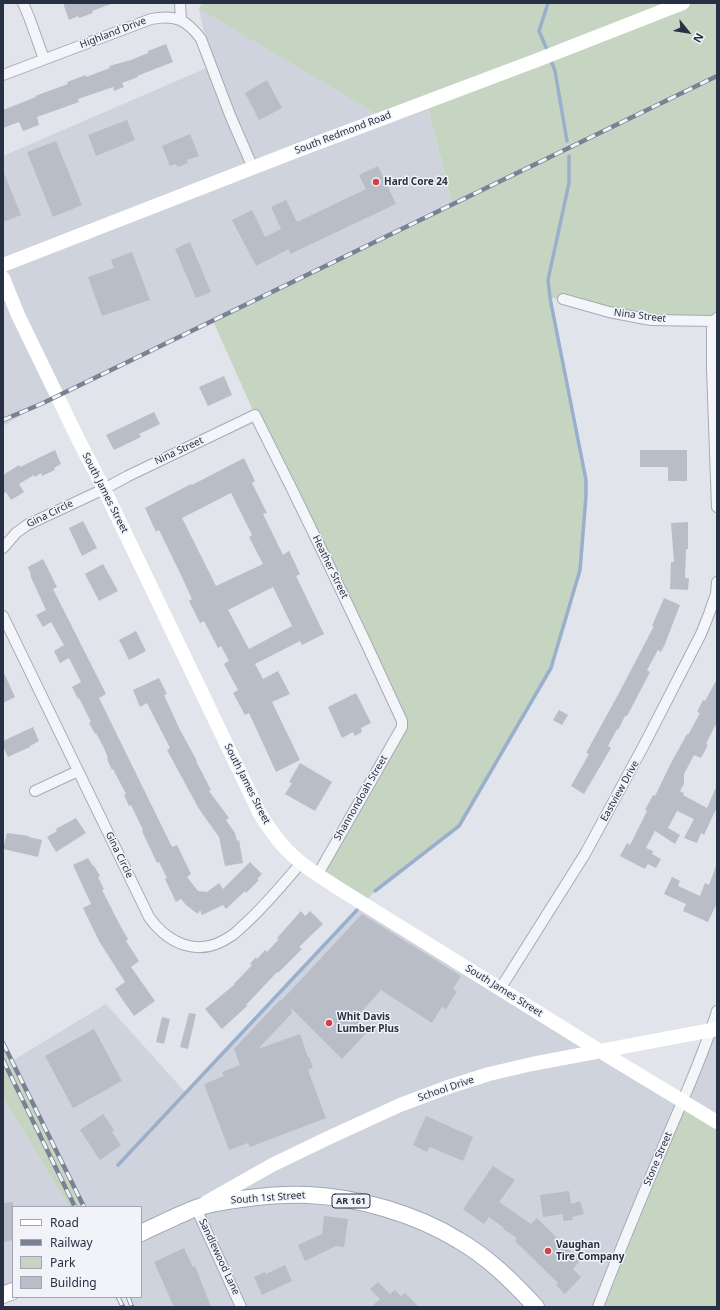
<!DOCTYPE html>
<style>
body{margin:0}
#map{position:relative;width:720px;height:1310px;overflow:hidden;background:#e1e4ea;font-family:"Noto Sans",sans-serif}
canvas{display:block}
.frame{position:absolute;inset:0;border:4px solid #283043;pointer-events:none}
.legend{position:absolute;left:12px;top:1206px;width:130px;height:92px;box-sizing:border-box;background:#f1f3f8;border:1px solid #a1a5b0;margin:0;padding:5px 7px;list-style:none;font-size:12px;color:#283043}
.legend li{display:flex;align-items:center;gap:8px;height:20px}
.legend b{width:20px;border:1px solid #a1a5b0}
.north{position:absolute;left:668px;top:12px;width:40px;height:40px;-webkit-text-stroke:3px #f1f3f8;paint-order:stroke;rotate:120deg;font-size:11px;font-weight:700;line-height:16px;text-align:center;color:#283043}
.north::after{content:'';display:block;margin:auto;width:14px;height:18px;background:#283043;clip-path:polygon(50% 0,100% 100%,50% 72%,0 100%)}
</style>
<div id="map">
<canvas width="720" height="1310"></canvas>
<div class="frame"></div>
<ul class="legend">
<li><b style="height:5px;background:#fff"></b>Road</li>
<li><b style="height:5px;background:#798295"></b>Railway</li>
<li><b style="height:11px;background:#c5d5c2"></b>Park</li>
<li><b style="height:11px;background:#b8bdc8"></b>Building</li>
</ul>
<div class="north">N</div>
</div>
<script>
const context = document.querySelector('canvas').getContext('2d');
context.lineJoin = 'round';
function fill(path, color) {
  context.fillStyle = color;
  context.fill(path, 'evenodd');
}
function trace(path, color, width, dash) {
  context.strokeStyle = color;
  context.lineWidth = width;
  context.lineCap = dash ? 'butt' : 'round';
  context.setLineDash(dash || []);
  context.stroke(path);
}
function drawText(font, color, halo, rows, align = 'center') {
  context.font = font + ' "Noto Sans",sans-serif';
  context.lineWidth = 3;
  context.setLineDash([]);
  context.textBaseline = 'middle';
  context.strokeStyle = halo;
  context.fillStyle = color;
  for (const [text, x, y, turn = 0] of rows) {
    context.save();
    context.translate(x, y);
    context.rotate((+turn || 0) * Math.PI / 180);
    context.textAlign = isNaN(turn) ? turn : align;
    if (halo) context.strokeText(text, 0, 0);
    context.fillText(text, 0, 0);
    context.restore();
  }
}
fill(new Path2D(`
 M199 9 383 118 426 102 452 205 41 404 3 426V156L211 66Z
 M363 904 683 1100 717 1029V1122L598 1307H132L128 1297H141V1207H79L12 1061 106 1004 186 1093Z
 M3 1097 69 1207H13V1291L3 1295Z`), '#cfd3dd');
fill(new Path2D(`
 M202 3H717V318L619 315 563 299 550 298 586 480V496L580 570 551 668 459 826 376 890 363 904 318 874 402 727 255 415 213 321 452 204 426 101 383 118 199 9Z
 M3 1043 12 1061 82 1207H69L3 1097Z
 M683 1101 717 1122V1307H598Z`), '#c5d5c2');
trace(new Path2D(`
 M548 3 539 31 548 52
 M550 58 555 71 567 141
 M375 891 459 826 551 668 580 570 586 496V480L550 298 548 280 569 183V156
 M118 1165 357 910`), '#9aafcc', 3.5);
fill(new Path2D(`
 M63 3H111V4L92 11 93 13 79 18 78 16 69 20Z
 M166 44 173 62 137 76 138 77 122 83 124 87 114 91 113 87 78 99 79 102 37 117 39 125 23 131 19 122 3 128V110L36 97 35 96 68 84 67 82 86 75V77L110 68 109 66 131 60 148 53V51Z
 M267 80 282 108 259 120 245 93Z
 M127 120 135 140 96 156 88 135Z
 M190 134 199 156 187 160 188 163 178 167 176 164 170 166 162 146Z
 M56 141 82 205 53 217 27 152Z
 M378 166 396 204 290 254 289 249 256 266 232 220 252 210 265 237 281 229 271 207 286 200 297 222 366 189 359 175Z
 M3 171 21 215 3 222Z
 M190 242 211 292 196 298 175 249Z
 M132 252 150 300 102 316 88 277 114 268 111 260Z
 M224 376 232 395 208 406 199 387Z
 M154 412 160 424 139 434 141 437 114 450 106 435Z
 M55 450 61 464 54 468 55 470 42 476 41 473 35 477 34 475 19 484 24 492 11 500 6 492 3 494V475L19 465 20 467Z
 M640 450H687V481H668V467H640Z
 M244 458 255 481 252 483 267 513 263 514 283 555 289 551 300 574 296 576 324 634 302 645 300 641 255 664 263 679 278 671 290 694 272 702 300 760 276 772 249 713 245 715 233 693 238 690 224 664 229 661 221 646 218 648 204 621 200 623 189 601 192 599 179 571 159 530 156 532 145 508 191 484 192 485ZM231 493 252 535 249 537 263 564 216 586 182 518ZM273 587 292 626 249 649 228 610Z
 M83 521 97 548 82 556 69 528Z
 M688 522V549H686L685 578H689L688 590 670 589 671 562H674L671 523Z
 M43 559 57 587 53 589 106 694 99 698 172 847 177 845 191 874 187 877 198 891 207 892 219 883 223 889 250 862 262 874 257 879 259 880 246 893 245 891 226 909 223 905 202 915 200 910 198 914 186 905 181 899 176 902 165 879 167 878 159 862 157 863 142 831 143 830 131 805 129 806 124 795 126 794 113 769 112 770 107 759 108 758 104 748 96 733 95 734 89 723 91 722 79 698 78 699 72 687 81 682 69 658 60 663 54 651 64 645 51 622 43 627 36 615 46 610 30 575H31L28 567Z
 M103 564 118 591 99 601 85 574Z
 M664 598 680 605 665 644 661 652 658 650 647 670 650 672 635 701 627 716H625L618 730 617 729 608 746 611 748 584 794 571 786 589 754 586 753 619 693 654 626H652Z
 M136 631 146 651 129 660 119 640Z
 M3 671 15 697 3 703Z
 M159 678 167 694 164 695 180 730 197 761H196L211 790 209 791 229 818 226 820 235 833 237 841 239 840 243 863 225 866 219 837 199 809 167 750 170 748 147 703 140 707 133 690Z
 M717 679V722L706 744 708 745 701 758 694 755 684 774V784L680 791 684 793 683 795 707 808 717 785V807L704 835 701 833 697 843 684 838 694 819 677 811 668 828 680 835 675 844 655 831 646 848 653 851 652 854 661 859 656 868 648 864 645 869 620 856 627 843 630 845 647 811 645 810 653 795 655 796 671 763 687 734 688 735 700 713 697 712 703 700 705 701Z
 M356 693 371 723 361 728 362 732 355 736 353 732 342 738 328 707Z
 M559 710 568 715 562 725 553 720Z
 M33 727 39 741 30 746V747L8 757 3 746V741Z
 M300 763 332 782 315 811 285 794 292 783 289 782Z
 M76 818 86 833 56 852 47 837 57 831 56 829Z
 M7 833 29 836 28 837 42 840 38 857 3 849Z
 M88 858 93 866H94L100 876 98 877 104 889 102 890 122 929 128 939 126 941 139 961 131 967 155 1001 134 1016 115 989 125 982 99 941 83 908 91 904 73 865Z
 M716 866 717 867V903L708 922 683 911 686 904 664 894 672 877 680 881 678 886 700 896 705 883 709 885Z
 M301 911 305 916 310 911 323 924 299 947 302 949 278 973 277 972 246 1005 247 1006 222 1029 205 1009 235 984H234L252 965 250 964 256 957 257 959 265 950 267 952 279 939 277 938Z
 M362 914 461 976 453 989 457 991 446 1009 442 1007 432 1023 381 990 356 1018 369 1030 342 1059 290 1007 292 1013 258 1049 300 1034 308 1057H309L313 1067 308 1070 326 1118 250 1147 248 1143 229 1150 204 1084 224 1076 222 1072 240 1065 234 1049 280 1000 281 1001Z
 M189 1013 196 1014 188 1049 180 1047Z
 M162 1017 170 1019 164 1044 156 1042Z
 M94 1029 122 1081 73 1108 45 1056Z
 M103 1114 114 1130 112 1132 121 1145 100 1160 80 1130Z
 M426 1116 473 1137 463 1161 430 1147 427 1152 413 1145Z
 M493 1166 515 1180 499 1202 531 1224 537 1218 580 1261 573 1269 581 1277 565 1294 556 1285 558 1283 515 1241 517 1238 503 1229 504 1228 489 1217 484 1224 463 1209Z
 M569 1191 571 1204 580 1201 584 1214 572 1217 573 1220 563 1221V1214L543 1217 540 1195Z
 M13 1202V1240L3 1242V1203Z
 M324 1216 348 1219 344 1247 336 1246 305 1261 298 1245 322 1234Z
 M184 1248 193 1267 195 1266 211 1307H174L154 1262Z
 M285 1265 292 1281 262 1295 254 1277 265 1272 266 1274Z
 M378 1282 390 1294 395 1290 401 1296 405 1293 419 1307H371L380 1299 370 1289Z`), '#b8bdc8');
const street = new Path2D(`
 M23 3 29 17 44 59
 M180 3 181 20
 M3 75 151 19C175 14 187 20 201 39L230 115 253 168
 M563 299 609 312 651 320 714 321 717 318
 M714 321 712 329V368L717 507
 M3 548 16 533 27 525 104 489 128 476 255 415C306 516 355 618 402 721V727L318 874
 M3 616 149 917C169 945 200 958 231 936 236 933 240 928 245 924 265 906 283 884 301 863
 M35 791 78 771
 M500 989 585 854 644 745 701 634 709 614 716 594 717 582
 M196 1208 241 1307
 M598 1307C620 1249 644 1192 668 1135 685 1095 704 1054 717 1011`);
const primary = new Path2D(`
 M141 1233C153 1227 165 1222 177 1216 183 1214 190 1210 196 1208 211 1203 226 1201 241 1199 263 1196 286 1194 308 1195 357 1197 416 1214 458 1240 488 1257 513 1282 536 1307
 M3 1295 13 1291`);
trace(street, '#a6aab5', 12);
trace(primary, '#a0a7b7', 18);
trace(street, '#f4f5f8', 10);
trace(new Path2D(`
 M3 265 296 151 540 59 683 3
 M3 278 18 315 79 441 104 489 260 814C268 826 276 839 286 849 301 865 320 876 338 888L600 1051 717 1122
 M205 1203 272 1165 328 1138 400 1105 448 1087 489 1074 532 1064 717 1029`), '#fff', 14);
trace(primary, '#fff', 16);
const rail = new Path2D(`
 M3 420 41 404 717 76
 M3 1043 84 1207
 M3 1060 75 1207
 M118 1297 123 1307
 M128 1297 132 1307`);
trace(rail, '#798295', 4.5);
trace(rail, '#f1f3f8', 3, [9]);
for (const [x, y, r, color] of [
 [376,182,4,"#d5404d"],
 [329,1023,4,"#d5404d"],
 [548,1251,4,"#d5404d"]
]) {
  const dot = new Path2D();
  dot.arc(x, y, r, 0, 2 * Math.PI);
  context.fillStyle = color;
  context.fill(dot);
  trace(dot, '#f1f3f8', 1.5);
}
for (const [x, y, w] of [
 [351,1201,38]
]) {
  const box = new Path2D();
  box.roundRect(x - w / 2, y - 7, w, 14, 3);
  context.fillStyle = '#f1f3f8';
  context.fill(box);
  trace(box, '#283043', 1);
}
drawText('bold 9px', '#283043', null, [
 ["AR 161",351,1201]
]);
drawText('10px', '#283043', '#f1f3f8', [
 ["Highland Drive",113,33,-21],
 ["South Redmond Road",343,133,-21],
 ["Nina Street",640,316,7],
 ["Nina Street",179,451,-25],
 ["South James Street",105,493,63],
 ["Gina Circle",50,514,-26],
 ["Heather Street",330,567,64],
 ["South James Street",247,784,63],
 ["Eastview Drive",620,791,-61],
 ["Shannondoah Street",361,798,-60],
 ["Gina Circle",119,855,64],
 ["South James Street",504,991,32],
 ["School Drive",446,1089,-19],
 ["Stone Street",658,1159,-67],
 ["South 1st Street",268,1198,-4],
 ["Sandlewood Lane",219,1257,65]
]);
drawText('bold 10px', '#283043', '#f1f3f8', [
 ["Hard Core 24",384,182],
 ["Whit Davis",337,1017],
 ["Lumber Plus",337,1029],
 ["Vaughan",556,1245],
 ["Tire Company",556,1257]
], 'left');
</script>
